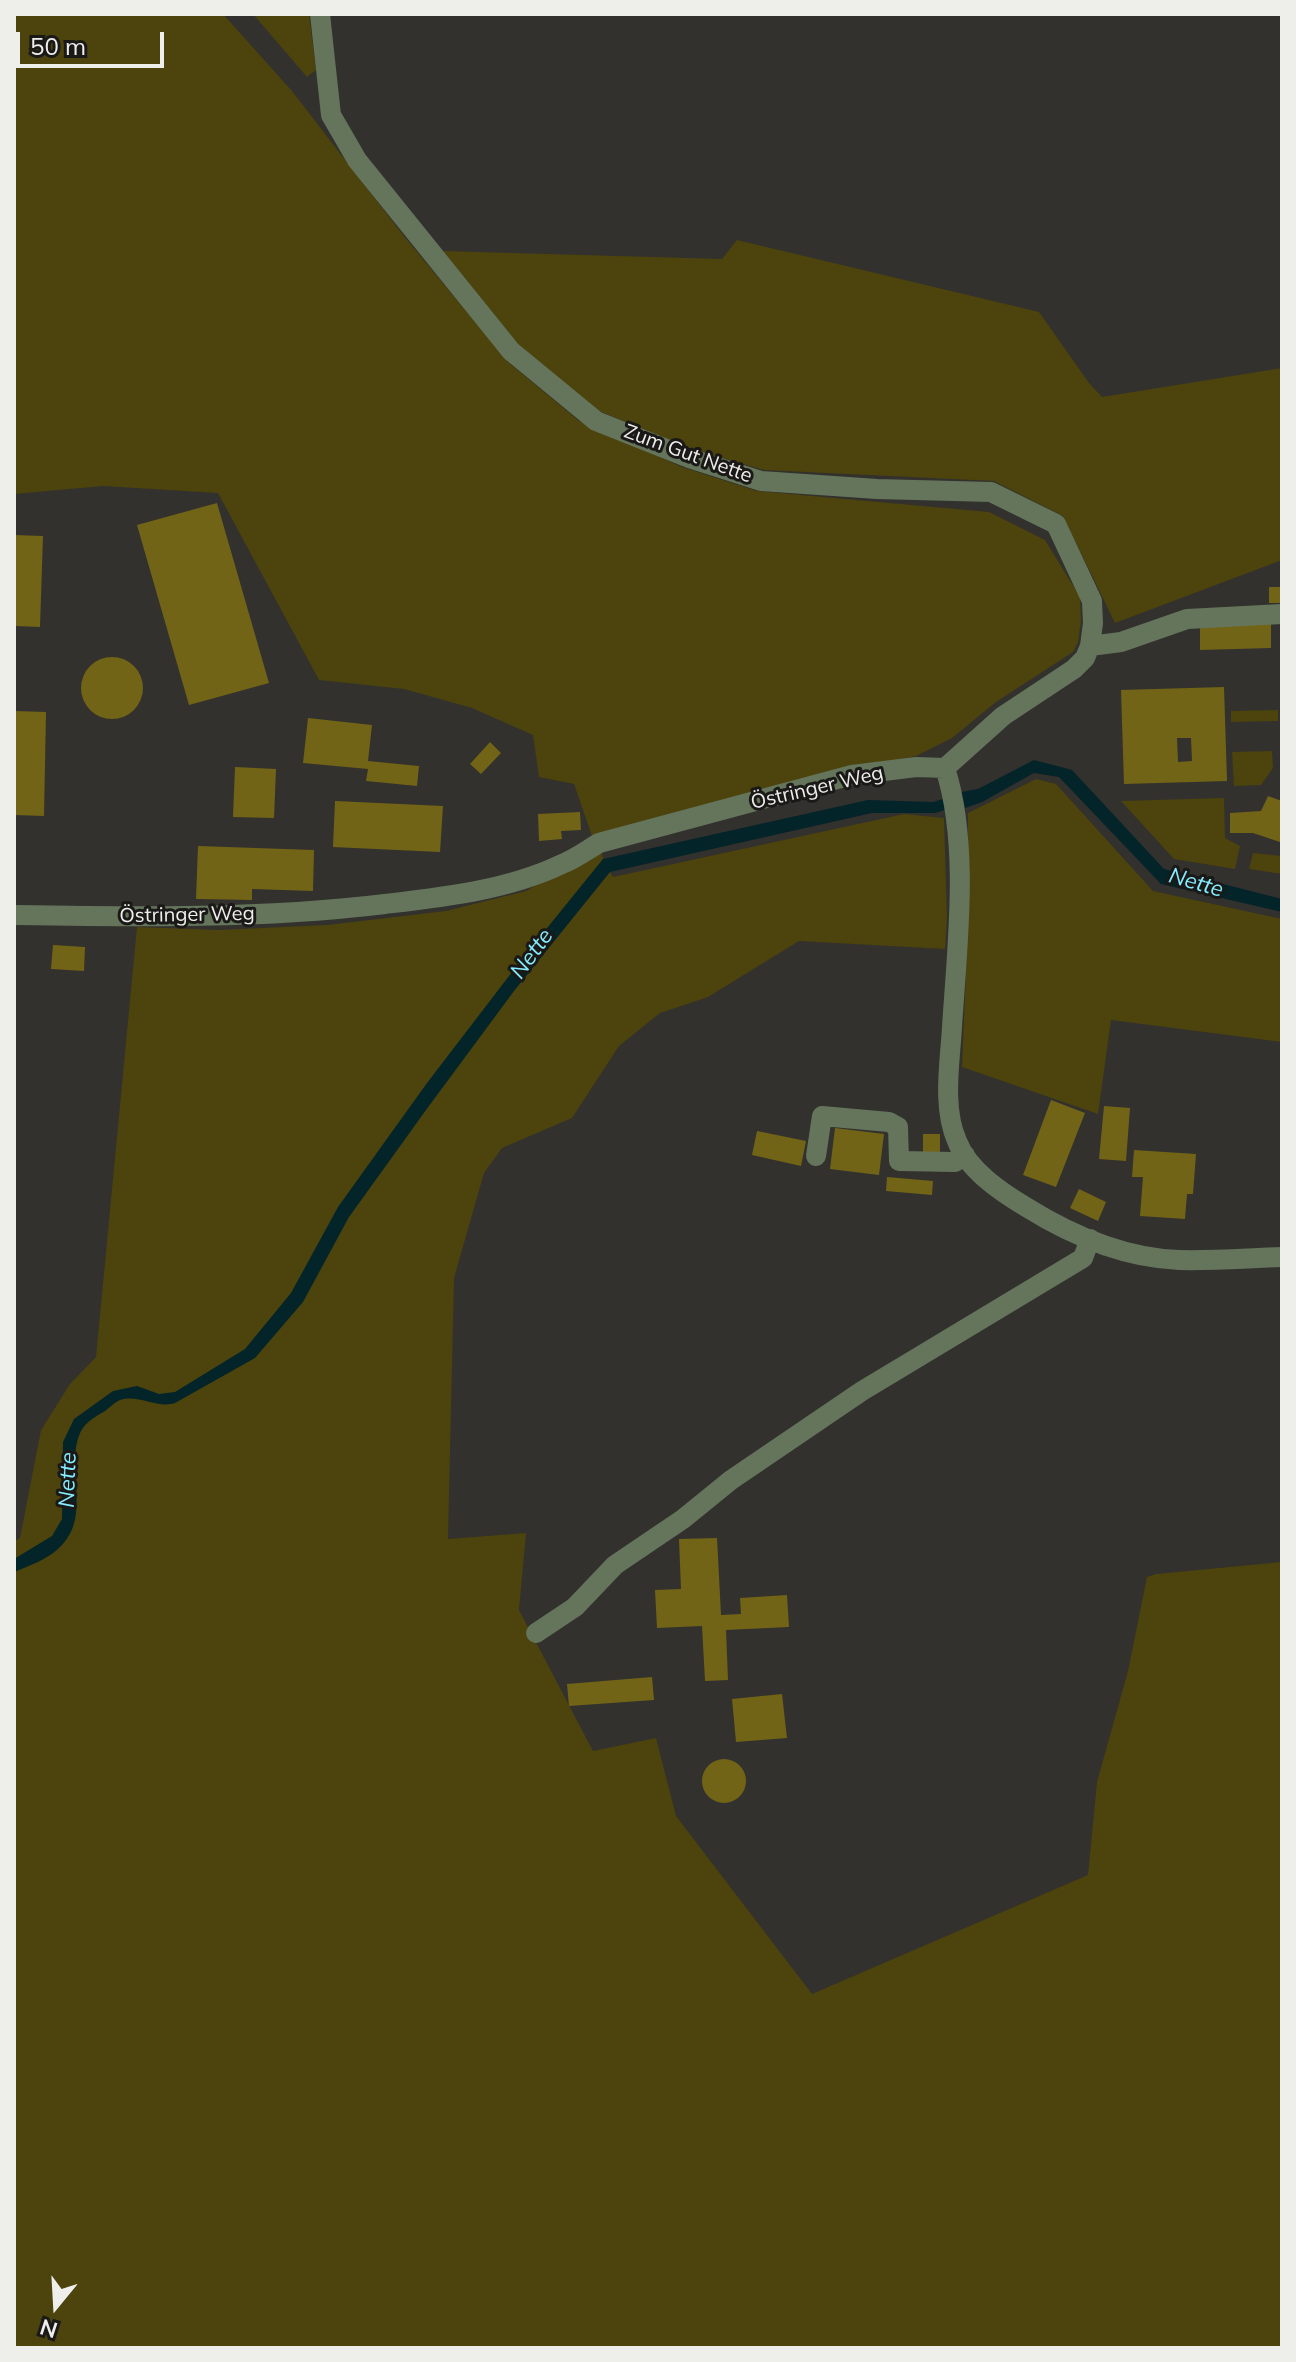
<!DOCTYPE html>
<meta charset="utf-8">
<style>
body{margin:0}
#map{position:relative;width:1296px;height:2362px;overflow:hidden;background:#32312d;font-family:Mulish,sans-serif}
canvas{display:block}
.frame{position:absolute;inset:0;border:16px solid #eeeeeb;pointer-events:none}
.north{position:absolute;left:16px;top:2266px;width:80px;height:80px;-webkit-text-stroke:6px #1a1917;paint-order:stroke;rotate:198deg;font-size:22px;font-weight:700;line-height:32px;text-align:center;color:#eeeeeb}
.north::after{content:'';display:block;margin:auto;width:28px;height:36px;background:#eeeeeb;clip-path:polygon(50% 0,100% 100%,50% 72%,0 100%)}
.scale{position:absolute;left:16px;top:32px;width:148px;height:36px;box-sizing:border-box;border:4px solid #eeeeeb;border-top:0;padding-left:10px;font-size:24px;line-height:28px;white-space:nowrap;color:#eeeeeb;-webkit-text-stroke:6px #1a1917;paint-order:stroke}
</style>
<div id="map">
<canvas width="1296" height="2362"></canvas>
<div class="frame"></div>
<div class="north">N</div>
<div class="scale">50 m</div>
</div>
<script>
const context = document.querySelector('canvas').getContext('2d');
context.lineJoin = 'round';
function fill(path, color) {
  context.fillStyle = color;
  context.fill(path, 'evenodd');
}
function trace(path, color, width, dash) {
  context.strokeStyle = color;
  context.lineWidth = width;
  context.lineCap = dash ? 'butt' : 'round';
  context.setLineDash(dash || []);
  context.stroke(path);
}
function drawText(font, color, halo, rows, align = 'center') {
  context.font = font + ' Mulish,sans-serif';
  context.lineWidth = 6;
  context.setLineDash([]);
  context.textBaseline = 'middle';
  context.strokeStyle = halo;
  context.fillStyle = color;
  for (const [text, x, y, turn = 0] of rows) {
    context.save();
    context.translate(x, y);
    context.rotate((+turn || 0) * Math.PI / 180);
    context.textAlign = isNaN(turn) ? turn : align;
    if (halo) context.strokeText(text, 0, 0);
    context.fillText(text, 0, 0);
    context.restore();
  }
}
fill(new Path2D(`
 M14 14H223L292 91 403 235 508 362 579 421 682 467 757 491 989 512 1045 540 1080 597 1081 621 1078 642 1073 652 996 702 952 738 916 756 854 768 592 836 574 784 539 777 533 735 472 708 404 689 319 680 218 493 103 486 14 494Z
 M253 14H309L316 70 307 77Z
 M737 240 1039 312 1089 383 1102 397 1282 368V560L1115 623 1063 516 994 481 764 470 691 449 599 411 517 343 443 251 722 259Z
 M1278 710V721L1231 722V711Z
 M1272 751 1273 768 1261 785 1234 786 1232 752Z
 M1036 779 1056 784 1153 891 1282 919V1042L1111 1020 1098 1114 962 1067 968 921V813Z
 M1224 798 1225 838 1240 846 1235 869 1174 859 1121 801Z
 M904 814 944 818 947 918 945 949 799 941 708 997 660 1013 619 1046 572 1118 502 1148 484 1173 454 1278 448 1539 526 1533 519 1610 593 1751 656 1738 676 1816 812 1994 1088 1875 1097 1782 1128 1671 1147 1577 1156 1574 1282 1562V2348H14V1541L20 1538 41 1430 70 1384 96 1357 137 927 219 930 327 925 446 911 526 891 600 847 605 865 613 877Z
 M1253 853 1282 856V874L1249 869Z`), '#4c430d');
fill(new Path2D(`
 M1034 760 1072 770 1164 869 1282 899V912L1161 884 1059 777 1034 773 982 802 965 808 961 792 978 789Z
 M946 798 948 809 935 813H872L610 872 514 991 426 1110 349 1217 303 1302 255 1358 175 1403C157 1409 139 1394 120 1400 115 1402 109 1408 105 1411 96 1416 86 1422 81 1431 64 1466 92 1514 62 1545 49 1559 31 1565 14 1572V1559L52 1536 62 1519 63 1442 74 1419 113 1391 137 1386 159 1394 175 1392 245 1349 291 1293 338 1207 427 1083 522 959 603 859 868 800 933 802Z`), '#032429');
fill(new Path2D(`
 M217 503 269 683 189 705 137 525Z
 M14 535 43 536 40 627 14 626Z
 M1269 587H1282V603H1269Z
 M1271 623V648L1200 650V625Z
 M81 688a31 31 0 1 1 62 0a31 31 0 1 1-62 0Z
 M1224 687 1227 781 1124 784 1121 690ZM1177 738H1191L1192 761 1178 762Z
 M14 711 46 712 44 816 14 815Z
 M308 718 372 725 368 761 419 766 417 786 366 781 368 769 303 763Z
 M490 742 501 753 481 774 470 764Z
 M235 767 276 769 274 818 233 817Z
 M1268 796 1282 801V835L1280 842 1253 833H1230V813L1261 811Z
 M335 801 443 806 440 852 333 847Z
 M580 812 581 830 561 831 562 839 539 841 538 814Z
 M198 846 314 850 313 891 252 889V900L196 899Z
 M53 945 85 947 84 971 51 969Z
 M1051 1100 1085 1113 1056 1187 1023 1175Z
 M1104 1106 1130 1108 1126 1161 1099 1159Z
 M835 1128 884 1134 879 1175 830 1169Z
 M757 1131 806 1141 801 1166 752 1155Z
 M923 1134H940V1155H923Z
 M1134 1150 1196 1154 1193 1194H1187L1185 1219 1140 1216 1143 1177H1132Z
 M887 1177 933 1181 932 1195 886 1191Z
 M1079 1189 1106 1202 1098 1221 1070 1208Z
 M717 1538 721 1615 741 1614 740 1598 787 1595 789 1627 726 1630 728 1680 705 1681 702 1626 657 1628 655 1590 681 1589 679 1539Z
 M652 1677 654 1700 569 1706 567 1684Z
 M782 1694 787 1738 736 1742 732 1699Z
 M702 1781a22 22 0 1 1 44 0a22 22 0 1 1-44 0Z`), '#726416');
trace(new Path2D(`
 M320 14 331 115 357 160 511 351 596 421 689 458 761 481 877 489 991 492 1056 524 1092 601 1093 623 1090 646 1085 658 1074 669 1003 716 945 768
 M1090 646 1121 642 1187 619 1282 614
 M945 768C970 845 957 947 952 1027 950 1063 942 1107 957 1141 968 1170 1001 1192 1026 1207 1071 1235 1125 1258 1179 1260 1213 1261 1248 1258 1282 1257
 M14 915C138 917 261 919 385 904 444 897 508 890 562 864 575 859 587 850 599 843L852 775 916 767 945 768
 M816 1156 822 1116 889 1122 898 1127 899 1161 955 1162 965 1155
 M536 1633 575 1607 615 1565 683 1519 731 1480 862 1391 1083 1258 1090 1239`), '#64755c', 20);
drawText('20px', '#eeeeeb', '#1a1917', [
 ["Zum Gut Nette",688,454,20],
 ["Östringer Weg",817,788,-13],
 ["Östringer Weg",187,915,-1]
]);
drawText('italic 22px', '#85edff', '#1a1917', [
 ["Nette",1196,883,16],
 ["Nette",532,954,-54],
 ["Nette",68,1480,-88]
]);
</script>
